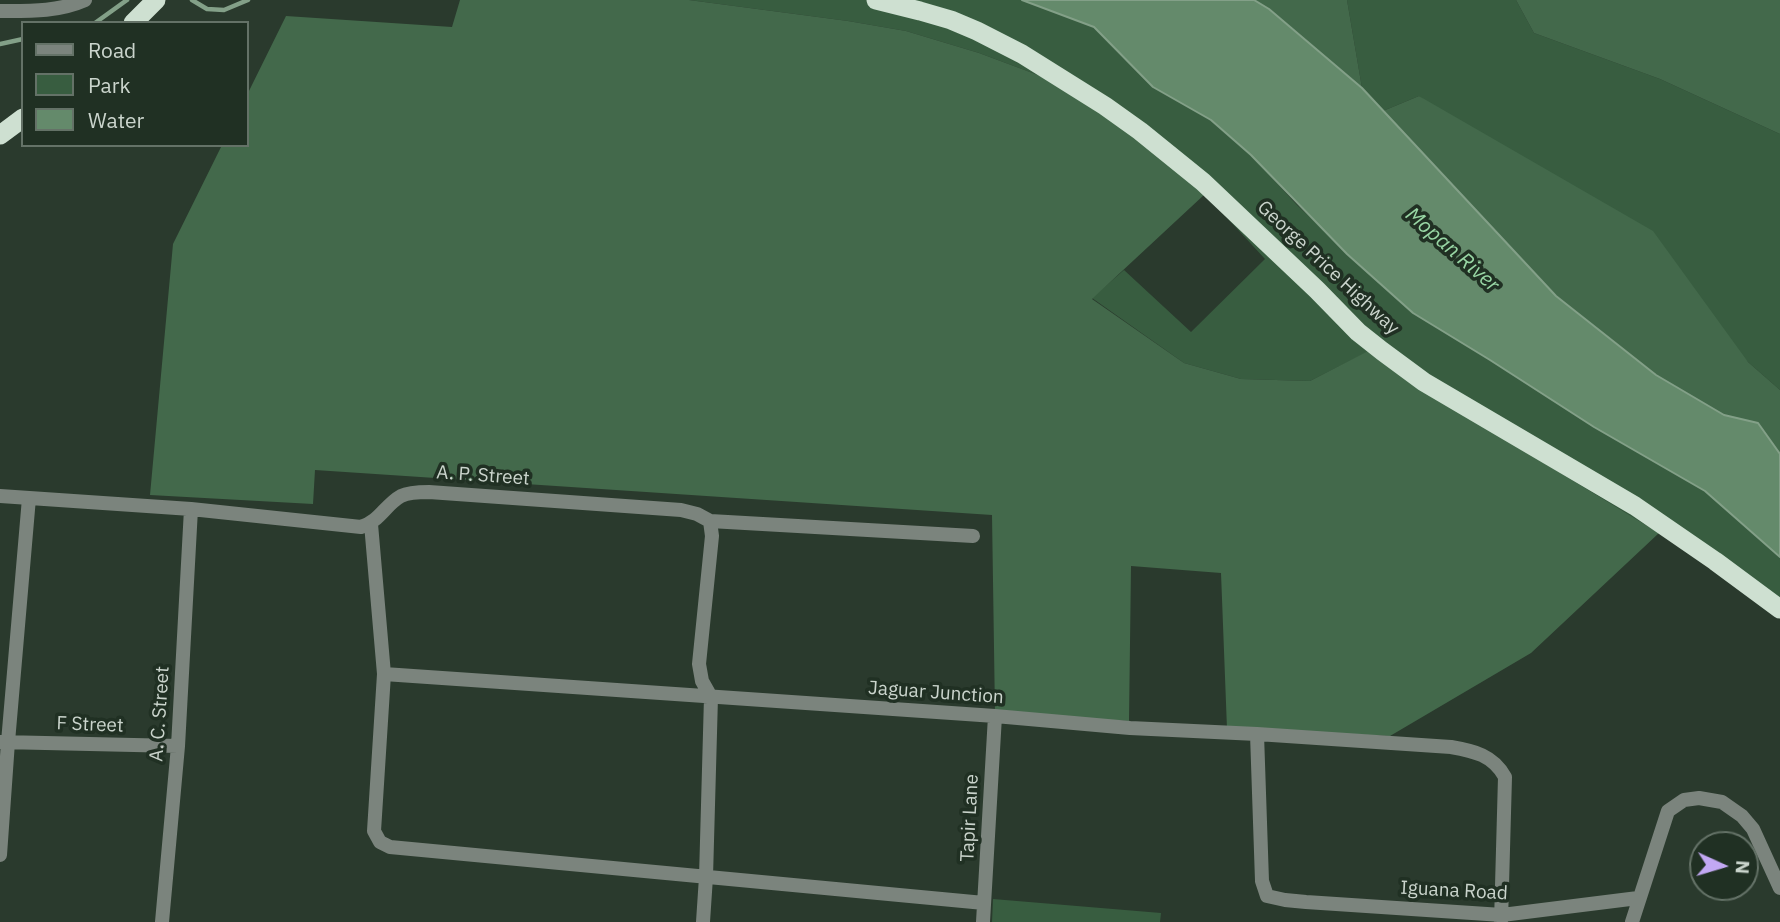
<!DOCTYPE html>
<style>
body{margin:0}
#map{position:relative;width:1780px;height:922px;overflow:hidden;background:#2a3a2d;font-family:"IBM Plex Sans",sans-serif}
canvas{display:block}
.legend{position:absolute;left:21px;top:21px;width:228px;height:126px;box-sizing:border-box;background:#203023;border:2px solid #647267;margin:0;padding:9px 12px;list-style:none;font-size:21px;color:#cad4cc}
.legend li{display:flex;align-items:center;gap:14px;height:35px}
.legend b{width:35px;border:2px solid #647267}
.north{position:absolute;left:1689px;top:831px;width:70px;height:70px;box-sizing:border-box;background:#203023;border:2px solid #647267;border-radius:50%;rotate:94deg;font-size:19px;font-weight:700;line-height:28px;text-align:center;color:#cad4cc}
.north::after{content:'';display:block;margin:auto;width:24px;height:32px;background:#c2a8f3;clip-path:polygon(50% 0,100% 100%,50% 72%,0 100%)}
</style>
<div id="map">
<canvas width="1780" height="922"></canvas>
<ul class="legend">
<li><b style="height:9px;background:#7b847d"></b>Road</li>
<li><b style="height:19px;background:#385d40"></b>Park</li>
<li><b style="height:19px;background:#648a6b"></b>Water</li>
</ul>
<div class="north">N</div>
</div>
<script>
const context = document.querySelector('canvas').getContext('2d');
context.lineJoin = 'round';
function fill(path, color) {
  context.fillStyle = color;
  context.fill(path, 'evenodd');
}
function trace(path, color, width, dash) {
  context.strokeStyle = color;
  context.lineWidth = width;
  context.lineCap = dash ? 'butt' : 'round';
  context.setLineDash(dash || []);
  context.stroke(path);
}
function drawText(font, color, halo, rows, align = 'center') {
  context.font = font + ' "IBM Plex Sans",sans-serif';
  context.lineWidth = 7;
  context.setLineDash([]);
  context.textBaseline = 'middle';
  context.strokeStyle = halo;
  context.fillStyle = color;
  for (const [text, x, y, turn = 0] of rows) {
    context.save();
    context.translate(x, y);
    context.rotate((+turn || 0) * Math.PI / 180);
    context.textAlign = isNaN(turn) ? turn : align;
    if (halo) context.strokeText(text, 0, 0);
    context.fillText(text, 0, 0);
    context.restore();
  }
}
fill(new Path2D(`
 M689 0H1022L1094 27 1153 87 1211 120 1251 155 1297 205 1413 313 1490 360 1594 427 1705 491 1780 557V616L1659 533 1411 382 1369 351 1310 381 1241 379 1184 363 1092 298 1124 270 1191 332 1265 259 1205 194 1038 75 979 53 906 31 848 21Z
 M1347 0H1516L1534 33 1660 79 1780 134V390L1748 362 1419 96 1383 111 1362 88Z
 M993 899 1161 913 1160 922H992Z`), '#385d40');
fill(new Path2D(`
 M460 0H689L848 21 906 31 979 53 1038 75 1093 104 1205 194 1092 299 1184 363 1241 379 1310 381 1368 351 1411 382 1659 533 1531 653 1390 736 1227 729 1221 573 1131 566 1129 721 995 714 992 515 315 470 313 504 150 495 173 244 222 145H247V95L286 16 452 27Z
 M1254 0H1347L1362 88 1269 9Z
 M1516 0H1780V134L1660 79 1534 33Z
 M1419 96 1653 231 1748 362 1780 390V454L1758 423 1724 415 1656 375 1556 296 1383 111Z`), '#43694b');
const water = new Path2D(`
 M1022 0H1254L1269 9 1362 88 1556 296 1656 375 1724 415 1758 423 1780 454V557L1705 491 1594 427 1490 360 1413 313 1347 254 1251 155 1211 120 1153 87 1094 27Z`);
fill(water, '#648a6b');
trace(water, '#83a088', 2);
trace(new Path2D(`
 M192 0 207 9 224 10 248 0
 M95 23 127 0
 M0 44 23 39`), '#83a088', 4.5);
trace(new Path2D(`
 M0 11C29 11 58 12 85 0
 M0 496 191 509 361 527C380 521 385 505 401 496 409 492 420 492 429 492L681 510 697 514 710 521 973 536
 M371 524 384 674 374 831 380 842 390 847 984 903
 M384 674 995 716 1130 728 1257 734 1451 747C1474 751 1493 755 1505 777L1501 922
 M1257 734 1262 881 1267 896 1285 900 1306 902 1502 915 1638 898
 M1 742 178 746
 M0 855 8 742 29 498
 M162 922 178 746 191 509
 M703 922 706 877 711 697 702 681 699 664 712 536 710 521
 M983 922 995 716
 M1632 922 1668 811 1684 800 1699 798 1722 802 1742 816 1753 829 1780 888`), '#7b847d', 14);
trace(new Path2D(`
 M876 0 920 11 951 20 977 31 1022 54 1105 106 1140 131 1203 182 1317 290 1358 332 1382 351 1424 382 1635 506 1715 561 1780 609
 M133 23 156 0
 M0 135 23 118`), '#cee0d1', 19);
drawText('19px', '#cad4cc', '#203023', [
 ["George Price Highway",1328,268,43],
 ["A. P. Street",483,476,4],
 ["Jaguar Junction",936,693,4],
 ["A. C. Street",160,714,-86],
 ["F Street",90,725,2],
 ["Tapir Lane",970,818,-87],
 ["Iguana Road",1454,891,3]
]);
drawText('italic 21px', '#98d6a4', '#203023', [
 ["Mopan River",1452,250,41]
]);
</script>
